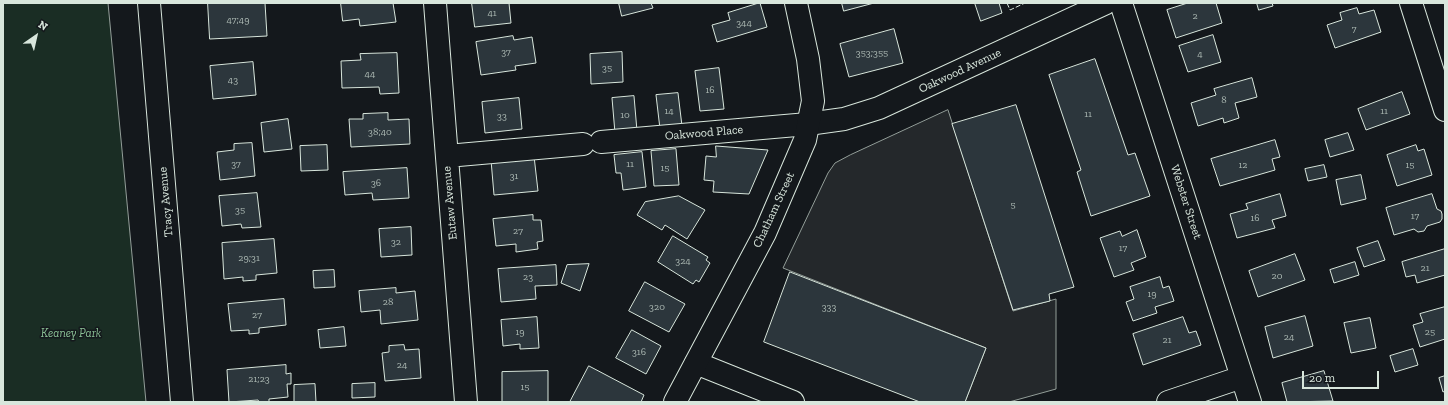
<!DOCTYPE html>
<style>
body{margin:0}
#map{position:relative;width:1448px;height:405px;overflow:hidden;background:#14181c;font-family:"Zilla Slab",serif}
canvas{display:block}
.frame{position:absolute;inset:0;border:4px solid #d8e6dc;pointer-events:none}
.north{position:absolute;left:16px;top:16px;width:40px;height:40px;-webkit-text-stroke:3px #14181c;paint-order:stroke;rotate:34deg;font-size:11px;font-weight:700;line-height:16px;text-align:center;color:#d8e6dc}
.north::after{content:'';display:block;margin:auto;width:14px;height:18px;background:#d8e6dc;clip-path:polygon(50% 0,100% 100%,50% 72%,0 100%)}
.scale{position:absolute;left:1302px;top:371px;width:77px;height:18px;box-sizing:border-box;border:2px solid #d8e6dc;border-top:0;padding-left:5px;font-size:12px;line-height:14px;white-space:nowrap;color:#d8e6dc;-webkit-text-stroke:3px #14181c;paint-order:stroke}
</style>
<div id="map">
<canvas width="1448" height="405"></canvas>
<div class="frame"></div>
<div class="north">N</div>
<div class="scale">20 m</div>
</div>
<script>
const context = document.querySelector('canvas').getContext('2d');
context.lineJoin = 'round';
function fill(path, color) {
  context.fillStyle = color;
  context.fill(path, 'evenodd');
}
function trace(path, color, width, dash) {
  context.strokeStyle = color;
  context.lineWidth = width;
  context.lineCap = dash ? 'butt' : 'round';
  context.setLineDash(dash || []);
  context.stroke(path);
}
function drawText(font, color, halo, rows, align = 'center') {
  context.font = font + ' "Zilla Slab",serif';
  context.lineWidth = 3;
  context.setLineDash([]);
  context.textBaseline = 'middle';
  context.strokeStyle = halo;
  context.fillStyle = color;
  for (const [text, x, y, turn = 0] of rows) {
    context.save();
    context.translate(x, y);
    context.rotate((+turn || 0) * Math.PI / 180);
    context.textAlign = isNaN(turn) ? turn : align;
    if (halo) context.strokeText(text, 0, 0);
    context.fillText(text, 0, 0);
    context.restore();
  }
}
const green = new Path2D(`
 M3 3H108L146 402H3Z`);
fill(green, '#1a2d24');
trace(green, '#939e99', 1);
const parking = new Path2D(`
 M948 110 1013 311 1056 299V389L1009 402H965L986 348 783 268 828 173 835 163 850 155Z`);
fill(parking, '#24282b');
trace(parking, '#939e99', 1);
const building = new Path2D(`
 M208 3H265L267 36 210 39Z
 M341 3H393L396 22 360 26 359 19 343 21Z
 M472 3H509L511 23 475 27Z
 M619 3H651L653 8 622 16Z
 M760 3 767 27 717 42 712 25 730 20 728 13Z
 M842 3H874L844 11Z
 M975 3H999L1002 13 981 21Z
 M1188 3H1216L1222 23 1176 38 1167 10Z
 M1257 3H1272L1273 6 1259 10Z
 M1357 8 1359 14 1374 10 1381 32 1335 48 1327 25 1342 20 1340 13Z
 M894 29 903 63 849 77 840 44Z
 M1213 35 1221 62 1188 72 1179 46Z
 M513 36 514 40 532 37 536 63 515 66 516 70 481 75 476 42Z
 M622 52 623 82 591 84 590 54Z
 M397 53 399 93 380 94 379 87 342 88 341 61 361 60 360 54Z
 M1095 59 1128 155 1135 153 1150 196 1091 216 1077 172 1081 170 1049 75Z
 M253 62 256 95 213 99 210 66Z
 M719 68 724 109 700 111 695 71Z
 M1252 78 1257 97 1235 103 1239 118 1224 123 1223 118 1198 126 1191 103 1216 95 1214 89Z
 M1402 92 1410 114 1366 130 1358 109Z
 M678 93 682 126 660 129 656 95Z
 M634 96 637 131 615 133 612 98Z
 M519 98 522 129 485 133 482 102Z
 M1016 105 1074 287 1049 294 1050 301 1013 310 952 124Z
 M388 113V120L409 119 410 144 351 147 349 119H363V114Z
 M288 119 292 149 264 152 261 123Z
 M1348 133 1354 150 1330 157 1325 140Z
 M1275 140 1280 157 1272 159 1275 170 1220 186 1211 159Z
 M252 143 255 176 220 180 217 152 234 150V144Z
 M327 145 328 170 301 171 300 146Z
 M1416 145 1418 151 1424 149 1432 175 1397 186 1387 155Z
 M716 146 768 150 749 194 713 192 714 181 704 180 706 156 716 157Z
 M676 149 679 185 654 186 651 151Z
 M642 152 646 187 623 190 621 173H616L614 155Z
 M534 156 538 191 494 195 491 160Z
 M1324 165 1327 177 1308 181 1305 169Z
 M407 168 409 198 373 200 372 193 345 195 343 172Z
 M1361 175 1366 199 1341 205 1336 180Z
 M257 193 261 227 242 228 241 224 222 226 219 196Z
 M1280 194 1286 216 1272 220 1275 228 1237 238 1230 214 1248 209 1246 204Z
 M1432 194 1437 209 1441 211 1442 214V219L1440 222 1427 226 1424 231 1418 232 1414 229 1394 235 1386 208Z
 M679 196 705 210 687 239 665 225 662 230 637 215 645 202Z
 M533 215V220H541L543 241 537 242 538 249 516 252V244L496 246 493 219Z
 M411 227 412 255 381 257 379 229Z
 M1137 230 1146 257 1131 263 1134 270 1114 277 1100 238 1120 231 1122 236Z
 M673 236 708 257 706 260 710 263 699 282 696 280 693 284 658 262Z
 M274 239 277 273 256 275V280L243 281V277L224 279 222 243Z
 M1378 241 1385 260 1364 267 1357 248Z
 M1445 249V275L1417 283 1415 275 1406 277 1402 262Z
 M1295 254 1305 280 1258 297 1249 271Z
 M1355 262 1359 275 1334 283 1330 270Z
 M589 264 580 291 561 283 567 265Z
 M556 265 557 285 535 286 536 299 501 302 498 269Z
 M334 270 335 287 314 288 313 271Z
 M790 272 986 348 965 402H920L764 342Z
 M1160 277 1163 288 1169 286 1174 301 1155 307 1157 313 1133 321 1126 302 1134 299 1130 287Z
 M645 282 685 304 669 332 629 311Z
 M396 288V293L415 291 418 320 381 324 380 310 361 312 359 291Z
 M284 299 286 325 259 328V333L249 334V330L231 331 228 304Z
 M1445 307V339L1420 347 1413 325 1423 322 1420 314Z
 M1305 316 1313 346 1273 358 1265 327Z
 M537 317 539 348 520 349V344L503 346 501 320Z
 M1183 317 1189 333 1196 331 1201 345 1143 365 1133 334Z
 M1370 318 1376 348 1351 353 1344 323Z
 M344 327 346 346 320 348 318 330Z
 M632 330 661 346 646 374 616 358Z
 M404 345 405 350 419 349 421 378 385 381 382 353 389 352V346Z
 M1413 349 1418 365 1395 372 1390 356Z
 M286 365V374L291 373V384H287L288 397 269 399V402H259L258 400 229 402 227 370Z
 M589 366 644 395 641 402H570Z
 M548 371V402H502V372Z
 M1324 371 1333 401 1287 402 1282 383Z
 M1445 376V391L1443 392 1439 378Z
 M375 383V397L352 398V384Z
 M315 384 316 402H294V385Z`);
fill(building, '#2c363c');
trace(building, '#d8e6dc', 1);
const street = new Path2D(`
 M149 3 182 402
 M435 3 466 402
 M1121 3 1250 402
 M1411 3 1445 110
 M601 142 808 124 844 119 879 108 1106 3
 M447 156 583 144
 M696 363 793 402
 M1168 402 1242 377`);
const secondary = new Path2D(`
 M675 402 765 233 805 140 813 101 808 59 796 3`);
trace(street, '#d8e6dc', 24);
trace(secondary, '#d8e6dc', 24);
trace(street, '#14181c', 22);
trace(secondary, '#14181c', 22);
trace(new Path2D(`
 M1007 3 1010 10 1025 3`), '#d8e6dc', 1, [5, 2]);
drawText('10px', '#adbab4', null, [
 ["41",492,13],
 ["2",1195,16],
 ["47;49",238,20],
 ["344",744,23],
 ["7",1354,29],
 ["37",506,52],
 ["353;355",872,53],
 ["4",1200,54],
 ["35",607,68],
 ["44",370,74],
 ["43",233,80],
 ["16",710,90],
 ["8",1224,100],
 ["14",669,111],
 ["11",1384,111],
 ["11",1088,114],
 ["10",625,115],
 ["33",502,116],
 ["38;40",380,132],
 ["37",236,164],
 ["11",630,164],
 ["12",1243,165],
 ["15",1410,165],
 ["15",665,168],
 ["31",514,176],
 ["36",376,183],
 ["5",1013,205],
 ["35",240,210],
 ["17",1415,216],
 ["16",1255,218],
 ["27",518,231],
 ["32",396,242],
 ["17",1123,248],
 ["29;31",249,258],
 ["324",683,261],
 ["21",1425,268],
 ["20",1277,276],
 ["23",528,277],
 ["19",1152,294],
 ["28",388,302],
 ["320",657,307],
 ["333",829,307],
 ["27",257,315],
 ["19",520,332],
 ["25",1430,332],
 ["24",1289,337],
 ["21",1167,340],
 ["316",639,352],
 ["24",402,365],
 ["21;23",259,379],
 ["15",525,387]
]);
drawText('12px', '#d8e6dc', '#14181c', [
 ["Oakwood Avenue",960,71,-25],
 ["Oakwood Place",704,133,-5],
 ["Tracy Avenue",166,202,-95],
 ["Webster Street",1186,202,72],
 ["Eutaw Avenue",450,203,-95],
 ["Chatham Street",774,210,-65]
]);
drawText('italic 12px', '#8ac095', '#14181c', [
 ["Keaney Park",71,334]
]);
</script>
